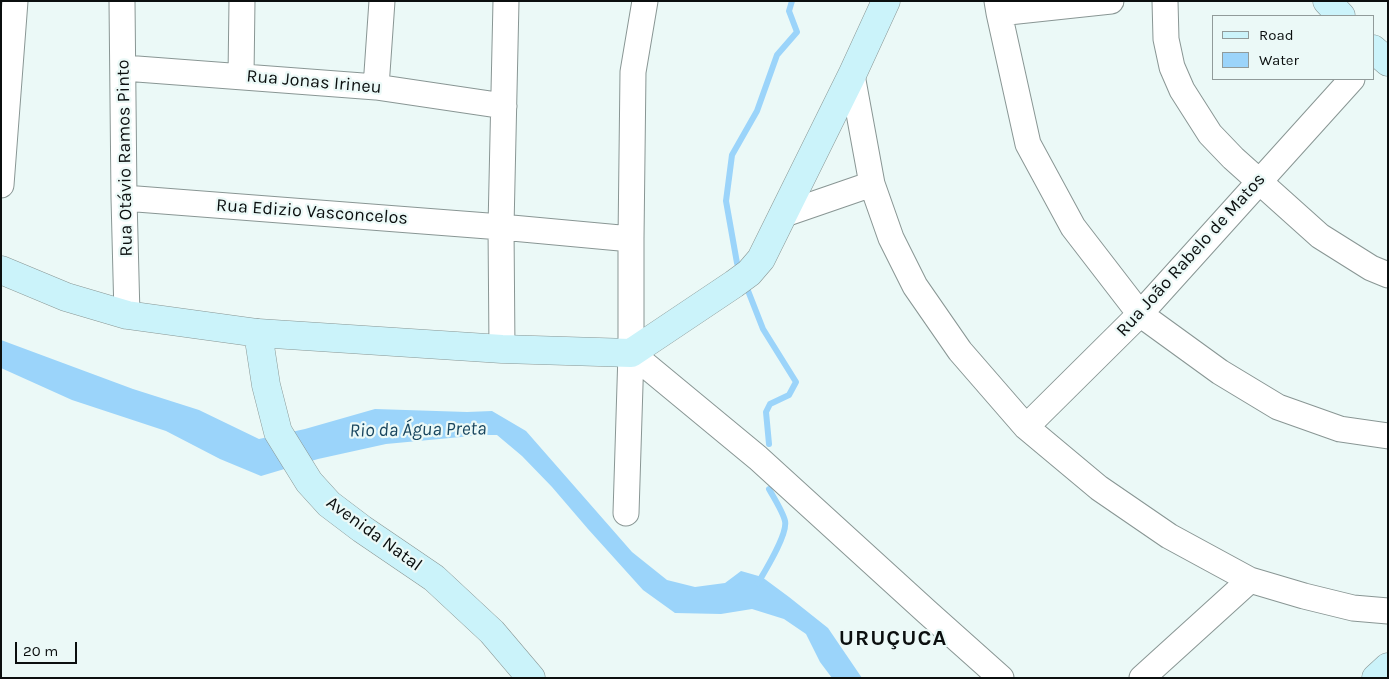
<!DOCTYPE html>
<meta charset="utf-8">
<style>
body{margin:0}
#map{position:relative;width:1389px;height:679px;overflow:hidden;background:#ebf9f7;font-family:Karla,sans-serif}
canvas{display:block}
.frame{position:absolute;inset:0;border:2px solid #0b0f0f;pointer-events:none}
.legend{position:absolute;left:1212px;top:15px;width:162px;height:65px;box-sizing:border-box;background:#ebf9f7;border:1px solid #919b9a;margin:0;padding:6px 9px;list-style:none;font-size:15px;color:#0b0f0f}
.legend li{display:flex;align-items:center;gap:10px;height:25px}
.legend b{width:25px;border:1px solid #919b9a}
.scale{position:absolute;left:15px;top:642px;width:62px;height:22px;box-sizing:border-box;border:2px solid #0b0f0f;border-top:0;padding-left:6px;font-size:15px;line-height:18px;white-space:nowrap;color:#0b0f0f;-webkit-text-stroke:4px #ebf9f7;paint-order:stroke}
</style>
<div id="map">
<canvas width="1389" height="679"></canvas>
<div class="frame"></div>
<ul class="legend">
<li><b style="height:6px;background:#cbf3fa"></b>Road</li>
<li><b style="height:14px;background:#9bd4fa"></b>Water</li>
</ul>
<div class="scale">20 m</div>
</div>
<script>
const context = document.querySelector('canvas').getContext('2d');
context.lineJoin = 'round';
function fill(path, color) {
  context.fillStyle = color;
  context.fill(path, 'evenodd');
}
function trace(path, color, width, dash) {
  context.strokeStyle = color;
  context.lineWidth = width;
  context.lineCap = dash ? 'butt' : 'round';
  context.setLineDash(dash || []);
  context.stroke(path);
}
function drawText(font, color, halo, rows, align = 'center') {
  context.font = font + ' Karla,sans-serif';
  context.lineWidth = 4.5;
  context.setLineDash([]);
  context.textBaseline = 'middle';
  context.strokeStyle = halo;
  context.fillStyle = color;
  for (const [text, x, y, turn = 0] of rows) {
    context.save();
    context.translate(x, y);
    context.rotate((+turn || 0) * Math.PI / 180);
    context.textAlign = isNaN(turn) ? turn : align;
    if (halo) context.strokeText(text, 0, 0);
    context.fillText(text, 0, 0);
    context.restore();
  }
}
fill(new Path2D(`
 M1 340 133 389 199 410 259 439 305 429 375 409 467 412 492 411 526 431 632 552 667 580 695 587 725 583 741 571 762 577 789 597 828 628 862 678H832L820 662 806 634 784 619 752 609 721 614 675 613 643 590 588 529 552 487 522 456 497 435H482L386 444 318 459 261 476 220 459 166 431 72 400 1 368Z`), '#9bd4fa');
trace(new Path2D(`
 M740 271 737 263 726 201 732 155 757 111 777 55 797 32 789 11 792 1
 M745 283 763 329 796 382 789 395 770 404 766 412 769 444
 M758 583C765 571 788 534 785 521 783 512 774 498 769 489`), '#9bd4fa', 6);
const street = new Path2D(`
 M122 1 124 198 127 315
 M997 1 999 13 1028 144 1073 227 1140 314 1220 372 1278 407 1340 429 1388 436
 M1165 1 1166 39 1172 67 1182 90 1210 134 1233 158 1320 236 1371 268 1388 275
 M999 13 1111 1
 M124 68 376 87 504 106
 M852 75 872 184 891 238 915 286 960 351 1026 427 1099 488 1169 536 1250 580 1304 596 1353 608 1388 611
 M241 76 242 1
 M376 87 382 1
 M1 185 15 1
 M124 198 501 227 631 239
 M782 215 872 184
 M502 349 501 227 506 1
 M631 353 758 458 927 612 1001 678
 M1026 427 1140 314 1352 79
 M626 513 631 353V239L633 72 645 1
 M1142 678 1250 580`);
const secondary = new Path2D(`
 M1327 1 1341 16
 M1373 49 1388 62
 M1 270 66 297 127 315 258 333 502 349 631 353 734 284 749 273 761 259 852 75 886 1
 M258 333 266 385 278 432 309 482 329 504 362 529 434 578 492 632 531 678
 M1376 678 1388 667`);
trace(street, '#899694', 27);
trace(secondary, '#899694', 29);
trace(street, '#fff', 25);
trace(secondary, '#cbf3fa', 28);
drawText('18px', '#0b0f0f', '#ebf9f7', [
 ["Rua Jonas Irineu",314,82,5],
 ["Rua Otávio Ramos Pinto",125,158,-91],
 ["Rua Edizio Vasconcelos",312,212,4],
 ["Rua João Rabelo de Matos",1191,255,-48],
 ["Avenida Natal",374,534,36]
]);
drawText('italic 19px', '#18455e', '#ebf9f7', [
 ["Rio da Água Preta",418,430,-1]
]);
context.letterSpacing = '1px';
drawText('bold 22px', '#0b0f0f', '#ebf9f7', [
 ["URUÇUCA",893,639]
]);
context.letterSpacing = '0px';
</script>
